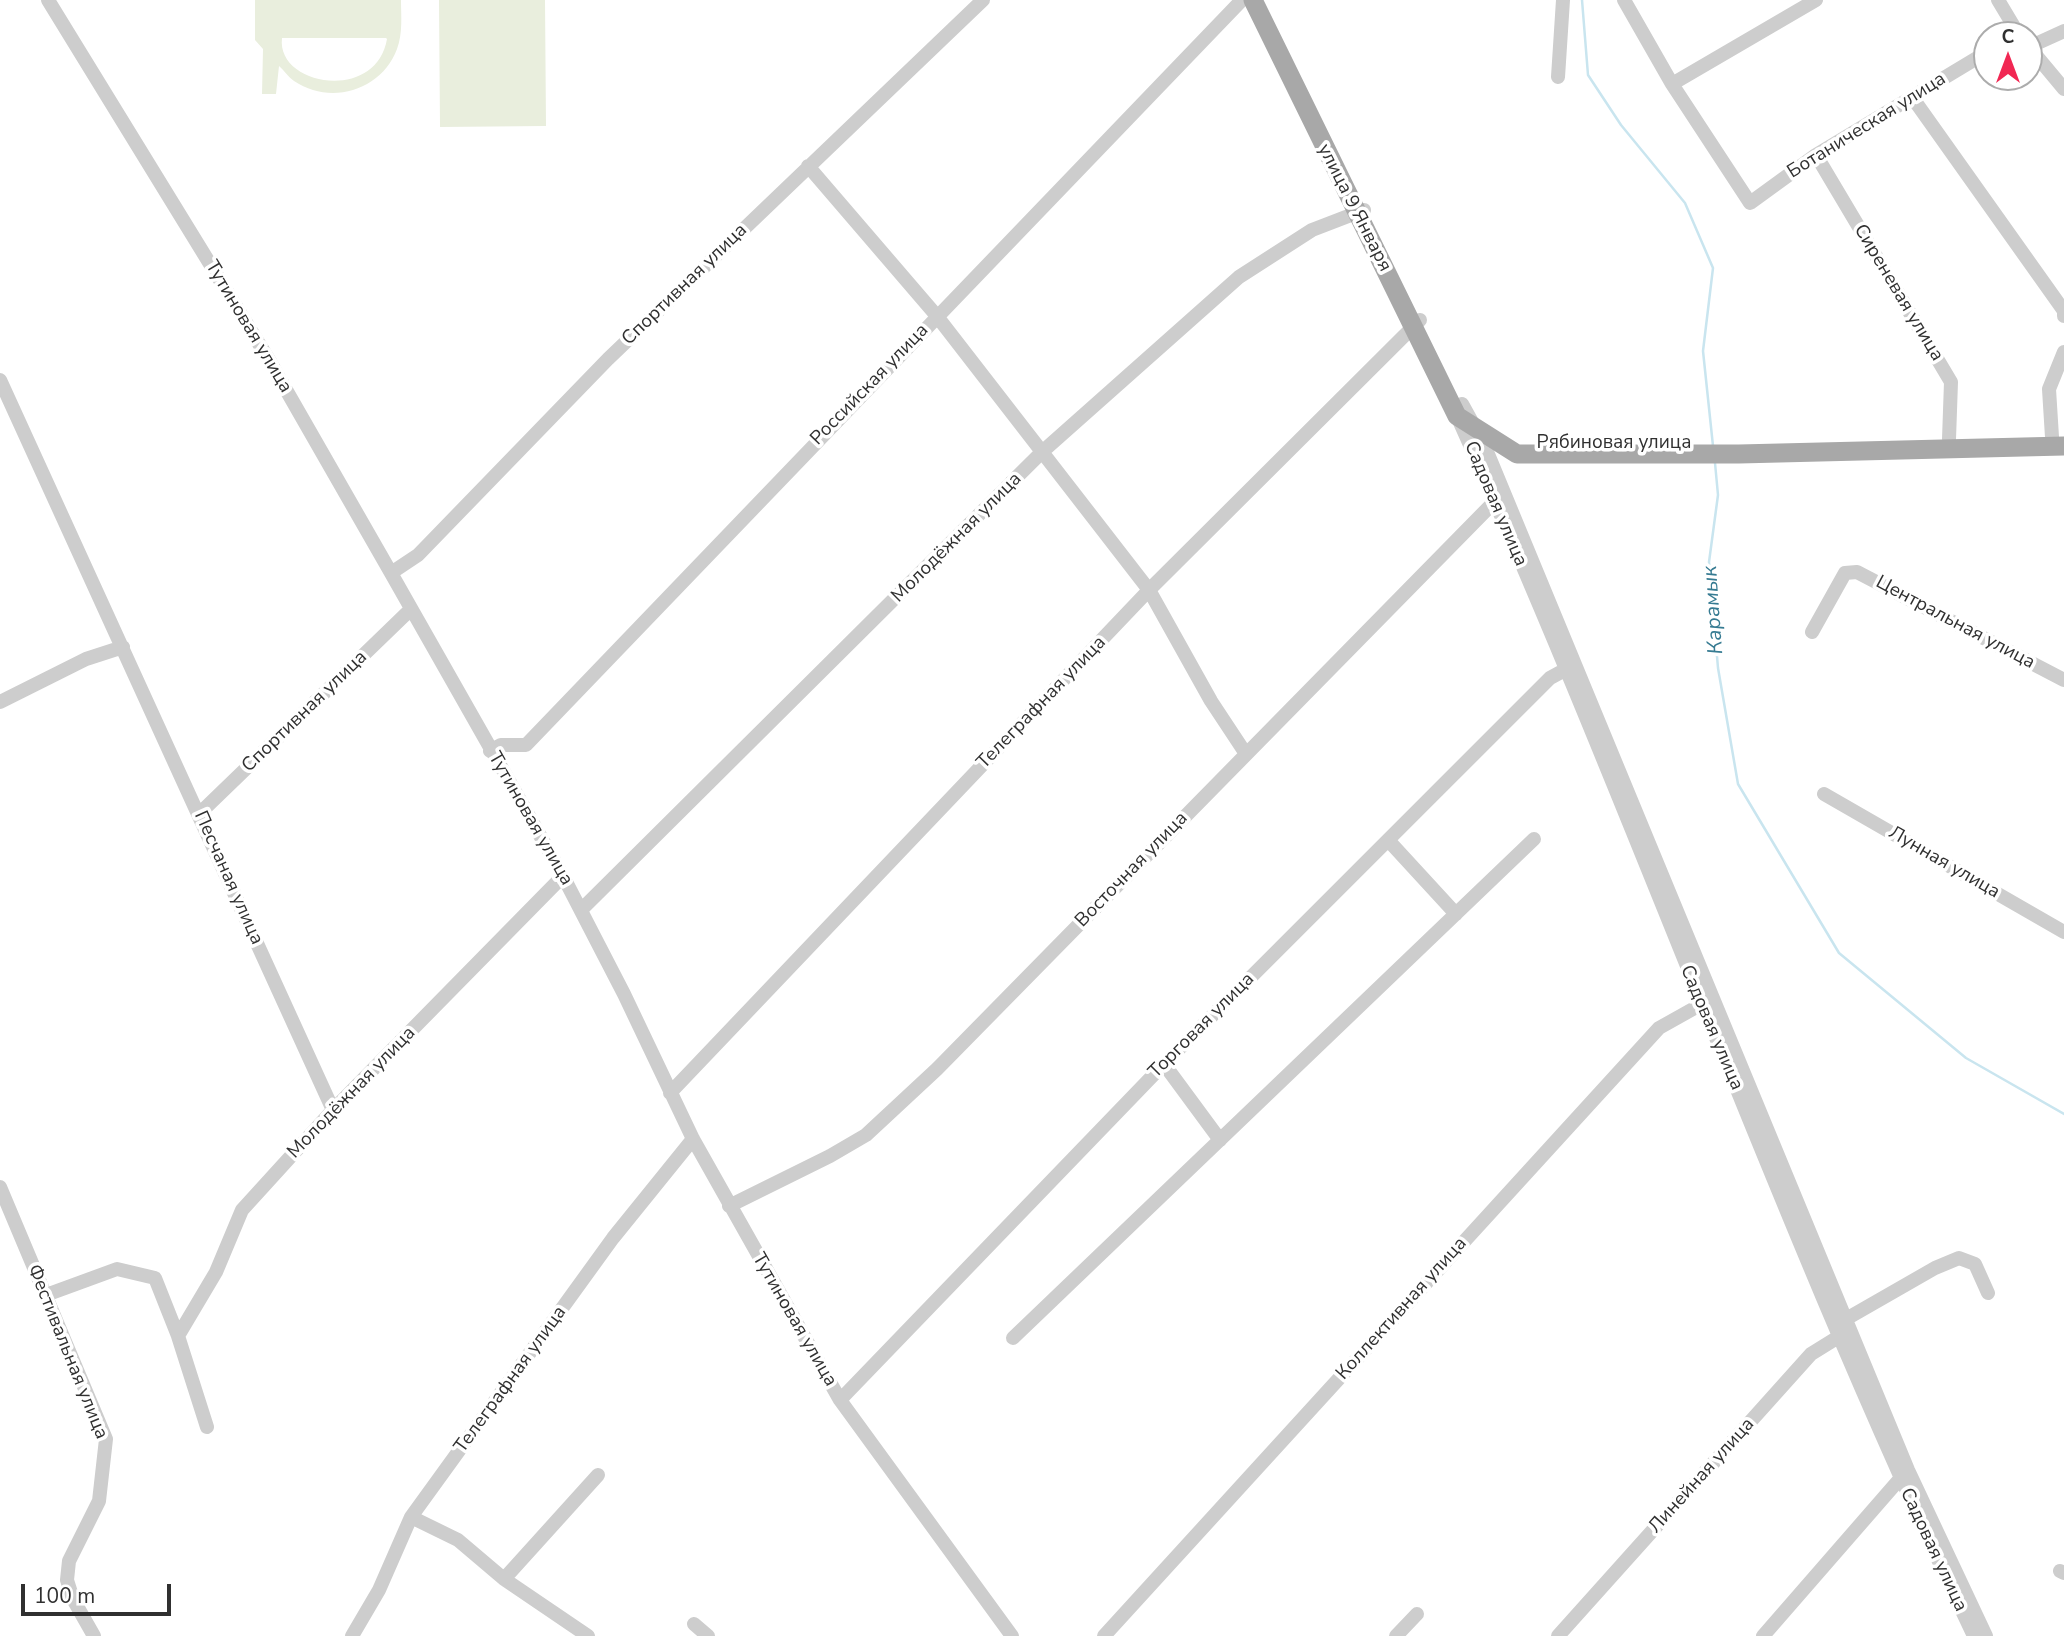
<!DOCTYPE html>
<meta charset="utf-8">
<style>
body{margin:0}
#map{position:relative;width:2064px;height:1636px;overflow:hidden;background:#fff;font-family:"Nunito Sans",sans-serif}
canvas{display:block}
.north{position:absolute;left:1973px;top:21px;width:70px;height:70px;box-sizing:border-box;background:#fff;border:2px solid #acacac;border-radius:50%;rotate:0deg;font-size:19px;font-weight:700;line-height:28px;text-align:center;color:#303030}
.north::after{content:'';display:block;margin:auto;width:24px;height:32px;background:#f12853;clip-path:polygon(50% 0,100% 100%,50% 72%,0 100%)}
.scale{position:absolute;left:21px;top:1584px;width:150px;height:32px;box-sizing:border-box;border:4px solid #303030;border-top:0;padding-left:9px;font-size:21px;line-height:24px;white-space:nowrap;color:#303030;-webkit-text-stroke:5px #fff;paint-order:stroke}
</style>
<div id="map">
<canvas width="2064" height="1636"></canvas>
<div class="north">С</div>
<div class="scale">100 m</div>
</div>
<script>
const context = document.querySelector('canvas').getContext('2d');
context.lineJoin = 'round';
function fill(path, color) {
  context.fillStyle = color;
  context.fill(path, 'evenodd');
}
function trace(path, color, width, dash) {
  context.strokeStyle = color;
  context.lineWidth = width;
  context.lineCap = dash ? 'butt' : 'round';
  context.setLineDash(dash || []);
  context.stroke(path);
}
function drawText(font, color, halo, rows, align = 'center') {
  context.font = font + ' "Nunito Sans",sans-serif';
  context.lineWidth = 7;
  context.setLineDash([]);
  context.textBaseline = 'middle';
  context.strokeStyle = halo;
  context.fillStyle = color;
  for (const [text, x, y, turn = 0] of rows) {
    context.save();
    context.translate(x, y);
    context.rotate((+turn || 0) * Math.PI / 180);
    context.textAlign = isNaN(turn) ? turn : align;
    if (halo) context.strokeText(text, 0, 0);
    context.fillText(text, 0, 0);
    context.restore();
  }
}
fill(new Path2D(`
 M255 0H401C401 16 403 33 397 49 382 90 331 106 294 81 288 77 284 70 279 66L276 94H262L263 49 255 40ZM282 38H386L387 39C376 103 276 86 282 38Z
 M439 0H545L546 126 440 127Z`), '#e9eedd');
trace(new Path2D(`
 M1582 0 1588 75 1621 125 1685 203 1713 268 1703 351 1713 446
 M1715 463 1718 495 1709 562 1718 668 1738 784 1839 953 1966 1058 2064 1114`), '#c9e5ef', 2.5);
trace(new Path2D(`
 M48 0 269 360 391 573 563 876 624 994 693 1139 840 1400 1012 1636
 M1624 0 1672 84 1750 203 1816 155 1987 52
 M1998 0 2019 35
 M2029 47 2064 89
 M2029 47 2064 31
 M1558 77 1563 0
 M1672 84 1816 0
 M1912 97 2064 311V316
 M1816 155 1951 382 1949 439
 M808 166 936 315 1149 590 1211 701 1246 754
 M0 380 333 1110
 M1462 404 1483 442 1908 1470 1986 1636
 M1457 416C1638 819 1783 1237 1974 1636
 M2052 437 2049 389 2064 352
 M391 573 418 555 608 359 983 0
 M1812 632 1845 573 1857 572 2064 680
 M0 702 86 659 123 647
 M490 751 501 745H526L1242 0
 M1824 794 2064 932
 M199 814 410 610
 M1388 840 1456 914
 M581 910 1042 452 1239 277 1312 230 1364 210
 M1164 1064 1220 1140
 M670 1093 1149 590 1420 320
 M0 1187 106 1439 99 1501 69 1561 67 1580 73 1599 94 1636
 M729 1206 830 1156 866 1135 937 1069 1501 495
 M46 1295 117 1269 155 1278 178 1336 207 1427
 M178 1336 216 1272 242 1210 333 1110 563 876
 M1013 1338 1534 839
 M840 1400 1164 1064 1550 678 1572 666
 M411 1517 458 1540 504 1579 588 1636
 M2060 1571 2064 1573
 M504 1579 598 1475
 M694 1624 708 1636
 M352 1636 379 1590 411 1517 613 1238 693 1139
 M1104 1636 1659 1028 1709 1000
 M1396 1636 1417 1614
 M1558 1636 1811 1354 1840 1336 1846 1319 1935 1268 1959 1258 1975 1264 1988 1293
 M1763 1636 1905 1473`), '#cdcdcd', 14);
trace(new Path2D(`
 M1253 0 1457 416 1517 454H1739L2064 446`), '#a8a8a8', 19);
drawText('19px', '#303030', '#fff', [
 ["Ботаническая улица",1867,126,-32],
 ["улица 9 Января",1354,208,63],
 ["Спортивная улица",685,285,-44],
 ["Сиреневая улица",1898,293,59],
 ["Тутиновая улица",248,327,59],
 ["Российская улица",870,385,-46],
 ["Рябиновая улица",1614,443],
 ["Садовая улица",1495,504,67],
 ["Молодёжная улица",957,538,-45],
 ["Центральная улица",1955,623,28],
 ["Телеграфная улица",1042,703,-46],
 ["Спортивная улица",305,712,-44],
 ["Тутиновая улица",530,819,60],
 ["Лунная улица",1944,863,30],
 ["Восточная улица",1132,870,-46],
 ["Песчаная улица",228,878,66],
 ["Торговая улица",1202,1026,-45],
 ["Садовая улица",1711,1028,67],
 ["Молодёжная улица",352,1093,-46],
 ["Коллективная улица",1402,1309,-48],
 ["Тутиновая улица",794,1320,60],
 ["Фестивальная улица",67,1352,68],
 ["Телеграфная улица",511,1380,-54],
 ["Линейная улица",1702,1476,-48],
 ["Садовая улица",1933,1550,65]
]);
drawText('italic 21px', '#367b92', '#fff', [
 ["Карамык",1714,610,-94]
]);
</script>
